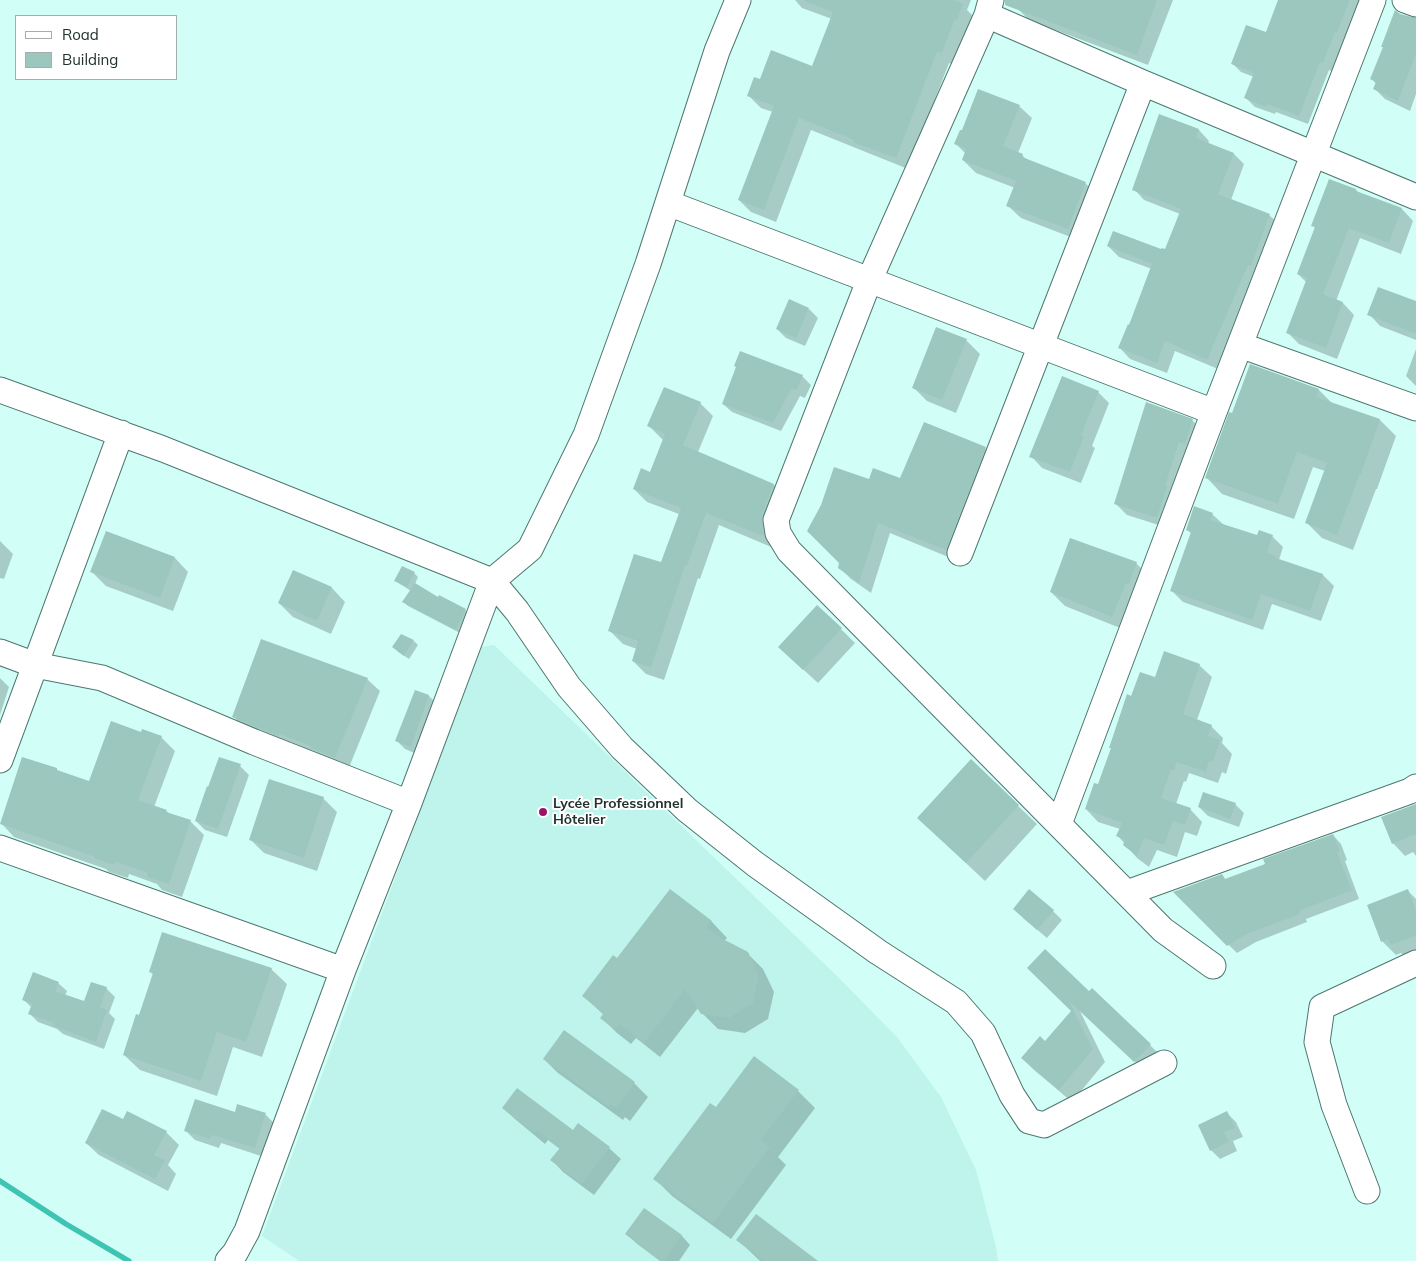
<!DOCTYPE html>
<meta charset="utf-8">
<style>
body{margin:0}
#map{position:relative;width:1416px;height:1261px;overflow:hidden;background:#d1fff7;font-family:Mulish,sans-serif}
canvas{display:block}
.legend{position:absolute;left:15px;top:15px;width:162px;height:65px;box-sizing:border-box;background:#fff;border:1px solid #a6adac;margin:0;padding:6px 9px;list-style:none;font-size:15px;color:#20322f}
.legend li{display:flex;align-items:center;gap:10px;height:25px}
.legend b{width:25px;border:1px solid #a6adac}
</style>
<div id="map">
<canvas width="1416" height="1261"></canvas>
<ul class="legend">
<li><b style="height:6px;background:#fff"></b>Road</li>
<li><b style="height:14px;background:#9bc7bf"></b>Building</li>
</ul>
</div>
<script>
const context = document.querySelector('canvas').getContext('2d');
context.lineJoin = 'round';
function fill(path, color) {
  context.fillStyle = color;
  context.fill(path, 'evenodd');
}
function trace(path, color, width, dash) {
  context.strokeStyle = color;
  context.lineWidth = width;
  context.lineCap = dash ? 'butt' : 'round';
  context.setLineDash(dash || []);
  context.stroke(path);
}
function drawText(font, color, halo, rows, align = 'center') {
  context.font = font + ' Mulish,sans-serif';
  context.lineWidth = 4;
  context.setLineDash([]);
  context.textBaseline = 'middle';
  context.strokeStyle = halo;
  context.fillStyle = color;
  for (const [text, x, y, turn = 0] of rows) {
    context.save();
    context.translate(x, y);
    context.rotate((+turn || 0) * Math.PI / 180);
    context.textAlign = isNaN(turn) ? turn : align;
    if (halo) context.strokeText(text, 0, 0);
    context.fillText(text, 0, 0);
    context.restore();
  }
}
fill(new Path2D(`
 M494 645 837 976 897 1037 941 1097 976 1170 996 1247 998 1261H299L262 1236 481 647Z`), '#bef4eb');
fill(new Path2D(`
 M795 0H971L967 10 974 17 954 65 949 63 908 169 811 130 776 222 751 212 739 200 773 112 761 108 749 96 760 80 813 68 832 19 802 8Z
 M1021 0H1173L1148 65 1029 20 1018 9Z
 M1280 0H1361L1346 41 1344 40 1332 71 1329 70 1308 124 1276 112 1275 114 1255 107 1246 98 1254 77 1241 72 1232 63 1267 34Z
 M1400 15 1416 20V94L1410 111 1385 99 1374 88 1376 84 1372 79Z
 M1019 106 1032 118 1018 153 1022 155 1028 161 1085 183 1098 195 1081 241 1021 218 1008 206 1015 188 976 173 963 160 966 154 956 144 962 132Z
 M1160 116 1199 130 1209 141 1208 144 1234 154 1244 164 1231 200 1269 215 1280 225 1218 369 1175 351 1167 373 1130 359 1120 348 1152 269 1119 257 1108 246 1166 251 1180 214 1144 200 1134 189Z
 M1356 190 1359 193 1402 209 1413 221 1401 254 1360 238 1336 301 1343 303 1354 315 1337 359 1299 344 1288 333 1307 283 1298 274 1315 228 1313 226Z
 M1416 303V340L1380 326 1369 314Z
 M809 309 818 318 805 346 786 338 777 329Z
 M966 340 980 354 956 413 927 401 913 387Z
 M1416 349V386L1406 376Z
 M802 376 811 385 805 398 800 396 781 431 732 412 723 404Z
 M1319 390 1333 404 1380 420 1396 436 1377 489H1376L1353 550 1322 538 1306 522 1325 471 1313 467 1294 519 1222 494 1207 478Z
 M1098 392 1109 403 1092 446 1095 448 1081 483 1042 468 1031 456Z
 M700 403 713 416 698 452 774 485 787 499 776 549 719 525 700 579 698 578 664 680 646 674 633 661 637 649 623 644 610 631 662 564 679 514 647 502 634 489 650 473 663 440 649 426Z
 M1192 420 1203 431 1168 528 1127 515 1116 504Z
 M985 448 997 460 958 561 890 533 871 593 851 579 839 567 841 563 822 506 870 480 901 479Z
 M1212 514 1224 525 1258 537 1272 536 1283 547 1279 560 1323 575 1334 586 1321 621 1272 604 1263 630 1183 602 1172 591 1192 534 1187 530Z
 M107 533 175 558 188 572 173 611 106 586 92 572Z
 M0 541 13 554 4 579 0 578Z
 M1136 563 1150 577 1125 630 1065 606 1051 592Z
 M294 571 332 588 345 602 331 634 293 617 279 603Z
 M414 573 418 577 415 584 438 598 465 610 469 614 460 633 408 606 404 602 411 591 400 584 396 580Z
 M841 629 855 643 818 683 794 661Z
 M414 641 418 645 409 659 397 651Z
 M1199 665 1212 677 1197 720 1211 726 1223 738 1222 743 1232 754 1226 774 1222 772 1218 783 1189 773 1186 782 1184 781 1176 804 1190 809 1202 822 1197 836 1185 832 1177 857 1157 850 1149 867 1137 858 1118 836 1120 829 1098 822 1086 809 1099 786 1132 697 1156 679Z
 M0 678 9 687 0 715Z
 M367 679 380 691 348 770 246 730 234 717Z
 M415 692 429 696 437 704 419 755 405 749 397 741Z
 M142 733 161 737 175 751 154 807 166 811 170 814 190 821 204 835 182 897 162 890 157 884 129 874 128 878 109 872 106 869 14 837 1 823 56 769 60 772 90 783Z
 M220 758 240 766 249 775 227 837 205 830 196 821Z
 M971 761 1037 824 985 881 918 818Z
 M323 798 337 812 317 871 264 853 250 839Z
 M1235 804 1244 813 1239 827 1208 816 1199 807Z
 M1416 805V856L1413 852 1405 856 1393 843Z
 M1333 835 1341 844 1347 860 1345 861 1359 899 1306 919 1307 922 1256 942 1237 953 1175 892 1222 875 1226 880 1266 865Z
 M670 891 712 922 727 938 724 941 747 953 763 969 774 992 768 1019 745 1033 718 1029 702 1013 698 1008 660 1057 636 1038 631 1044 617 1033 602 1018 604 1015 583 996 618 960Z
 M1408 891 1416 899V954L1406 958 1401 953 1396 955 1382 941Z
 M1053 911 1062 920 1047 938 1023 918Z
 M1029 968 1089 993 1150 1045 1162 1057 1147 1073 1079 1009 1105 1062 1072 1102 1034 1070 1022 1058 1046 1043 1072 1011Z
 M271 969 287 984 262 1057 233 1047 217 1096 140 1070 124 1055 139 1016 154 975 150 972Z
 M58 983 67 991 65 996 85 1003 106 988 115 997 109 1013 115 1019 104 1049 63 1034 57 1029 38 1022 30 1014 32 1008 24 1000Z
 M564 1032 634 1083 648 1097 630 1121 625 1117 623 1120 558 1073 544 1059Z
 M798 1091 815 1108 778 1157 786 1165 731 1239 672 1196 655 1179 716 1109Z
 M238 1105 266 1115 275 1124 264 1157 221 1143 219 1148 195 1140 186 1131 235 1113Z
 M503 1108 573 1131 609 1148 621 1159 594 1195 563 1172 552 1160 560 1149 548 1140 545 1144 515 1119Z
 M127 1112 166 1132 179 1145 168 1165 176 1174 168 1191 99 1155 86 1143 123 1121Z
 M1227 1113 1236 1122 1243 1137 1233 1141 1237 1151 1220 1159 1211 1150Z
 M645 1209 682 1236 690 1245 679 1261H660L636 1243 627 1234Z
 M738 1240 814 1261H760Z`), '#0003');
trace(new Path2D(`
 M0 1181 66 1224 129 1261`), '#3fc4b4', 5.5);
fill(new Path2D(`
 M804 0H953L963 4 957 20 955 19 942 53 937 52 896 158 853 142 854 140 799 118 764 210 738 200 774 106 747 96 754 77 760 79 771 50 812 66 833 12 804 1Z
 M1005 0H1157L1137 55 1005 5Z
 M1278 0H1350L1337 33 1335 32 1323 63 1320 62 1299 116 1267 104 1266 107 1244 98 1254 73 1231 64 1246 25 1266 32Z
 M1395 10 1400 14 1416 18V54L1398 101 1373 89 1376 82 1370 79 1383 47H1381Z
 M978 89 1020 105 1003 146 1023 154 1022 157 1086 182 1068 229 1006 206 1016 181 962 160 966 149 954 144 960 130H962Z
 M1159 114 1199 129 1196 138 1234 153 1218 194 1270 214 1251 266 1248 265 1207 360 1165 341 1157 363 1118 348 1128 324 1129 325 1152 264 1107 246 1113 231 1161 249 1162 248 1165 249 1181 209 1132 190Z
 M1329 179 1356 189V191L1402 208 1389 243 1349 228 1323 294 1343 302 1326 348 1286 333 1307 278 1297 274 1315 227 1311 226Z
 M1378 287 1416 301V334L1367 315Z
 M789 299 809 308 796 338 776 329Z
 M936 327 967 339 942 400 912 388Z
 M740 351 803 375 797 390 792 388 773 423 722 404 736 367 734 366Z
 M1250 364 1319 389 1316 397 1380 419 1361 474H1360L1337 535 1305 523 1327 463 1297 452 1278 504 1205 478 1229 412 1232 413Z
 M1062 376 1099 391 1081 435 1084 436 1070 472 1029 457Z
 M664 387 701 402 683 445 774 484 762 515V522L764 534 763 536 706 513 687 566H685L651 668 632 661 638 641 608 631 634 554 661 562 681 508 633 489 641 468 650 472 665 434 647 426Z
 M1146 402 1193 419 1185 444 1179 442 1165 486 1167 487 1157 518 1114 504Z
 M924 422 986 447 946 550 878 523 859 583 838 568 839 563 807 531 821 505 834 467 869 479 873 468 900 478Z
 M1194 506 1213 513 1210 520 1257 535 1259 530 1273 535 1267 553 1276 556V558L1323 574 1310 611 1261 594 1252 620 1170 591 1191 532 1186 530Z
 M106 531 175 557 160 598 90 572Z
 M1070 538 1137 562 1129 584 1126 583 1112 617 1050 592Z
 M402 566 415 572 407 587 394 581Z
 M293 570 332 587 317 621 278 603Z
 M415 583 438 597 439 595 466 609 456 630 402 602Z
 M817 605 842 628 803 670 778 647Z
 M401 634 414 640 404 656 392 647Z
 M261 639 368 678 335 758 310 748 311 746 279 734 278 736 232 717Z
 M1164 651 1200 664 1183 714 1212 725 1208 736 1220 740 1213 762 1209 761 1206 772 1177 762 1174 770H1171L1161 798 1191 808 1185 825 1173 821 1164 845 1144 838 1137 856 1123 845 1125 840 1116 836 1122 823 1085 809 1094 783 1098 784 1111 748H1109L1127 694 1131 696 1140 672 1155 677Z
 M415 690 429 695 411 747 395 741Z
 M111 721 141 732 142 729 162 736 138 800 167 810 166 812 191 820 169 884 147 877 148 873 116 862 114 865 94 858 95 857 0 824 22 757 57 768V770L89 781Z
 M219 757 241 764 218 829 195 821 207 786 208 787Z
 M971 759 1019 805 966 863 917 818Z
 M269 779 324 797 304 858 249 840Z
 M1203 792 1236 803 1230 819 1198 807Z
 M1416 804V834L1392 844 1381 817Z
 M1333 834 1340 851 1337 852 1352 890 1299 911 1300 914 1247 934 1227 946 1173 892 1222 874 1225 879 1265 864 1263 859Z
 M670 889 712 921 707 928 719 937 748 952 759 976 753 1003 729 1018 701 1014 685 989 644 1043 620 1024 615 1030 600 1018 604 1013 582 996 613 955 617 958Z
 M1029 889 1054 910 1037 930 1013 909Z
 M1408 889 1416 911V936L1391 945 1388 939 1381 942 1367 905Z
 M162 932 272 968 246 1042 217 1032 201 1081 123 1055 136 1014 139 1015 153 973 149 972Z
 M1045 949 1089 991 1092 988 1151 1044 1134 1062 1069 1001 1093 1049 1059 1090 1021 1058 1040 1036 1045 1041 1071 1011 1027 968Z
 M33 972 59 982 55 991 84 1001 91 982 107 987 100 1007 107 1010 96 1042 53 1026 54 1023 28 1014 32 1004 22 1000Z
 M564 1030 635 1082 616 1108 610 1104 609 1107 543 1059Z
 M754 1056 799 1090 761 1140 770 1147 713 1223 653 1179 710 1103 716 1107Z
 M517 1088 573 1130 578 1123 610 1147 582 1184 550 1160 560 1148 536 1130 534 1133 502 1108Z
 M195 1099 235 1112 237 1104 266 1113 255 1148 212 1135 210 1139 184 1131Z
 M102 1109 123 1119 127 1111 167 1131 154 1155 165 1160 155 1179 85 1143Z
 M1227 1111 1235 1128 1224 1132 1229 1142 1210 1151 1198 1125Z
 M644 1208 682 1235 663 1261H661L625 1234Z
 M756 1214 818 1261H764L736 1240Z`), '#9bc7bf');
const minor = new Path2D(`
 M991 0 987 15 869 281 776 520 778 533 789 551 1163 930 1213 966
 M1405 0 1416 4
 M987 15 1143 83 1416 197
 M668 203 1214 412
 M1240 345 1416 408
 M0 390 163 449 492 581 517 611 569 687 622 748 687 810 755 864 878 952 956 1002 983 1033 1012 1095 1029 1121 1044 1125 1164 1063
 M960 553 1143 83
 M0 652 35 665 102 678 254 742 409 803
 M0 760 121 433
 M1059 824 1214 412 1373 0
 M0 848 343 970
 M1127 893 1410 791 1416 787
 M1367 1191 1334 1105 1317 1042 1322 1007 1416 963
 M228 1261 235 1253 247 1231 343 970 409 803 492 581 530 549 586 435 648 264 717 51 738 0`);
trace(minor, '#4d7770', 27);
trace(minor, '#fff', 25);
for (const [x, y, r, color] of [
 [543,812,5,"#9a1569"]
]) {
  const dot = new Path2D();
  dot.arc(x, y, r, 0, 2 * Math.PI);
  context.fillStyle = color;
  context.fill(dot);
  trace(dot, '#fff', 2);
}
drawText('bold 14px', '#20322f', '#fff', [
 ["Lycée Professionnel",553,804],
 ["Hôtelier",553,820]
], 'left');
</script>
